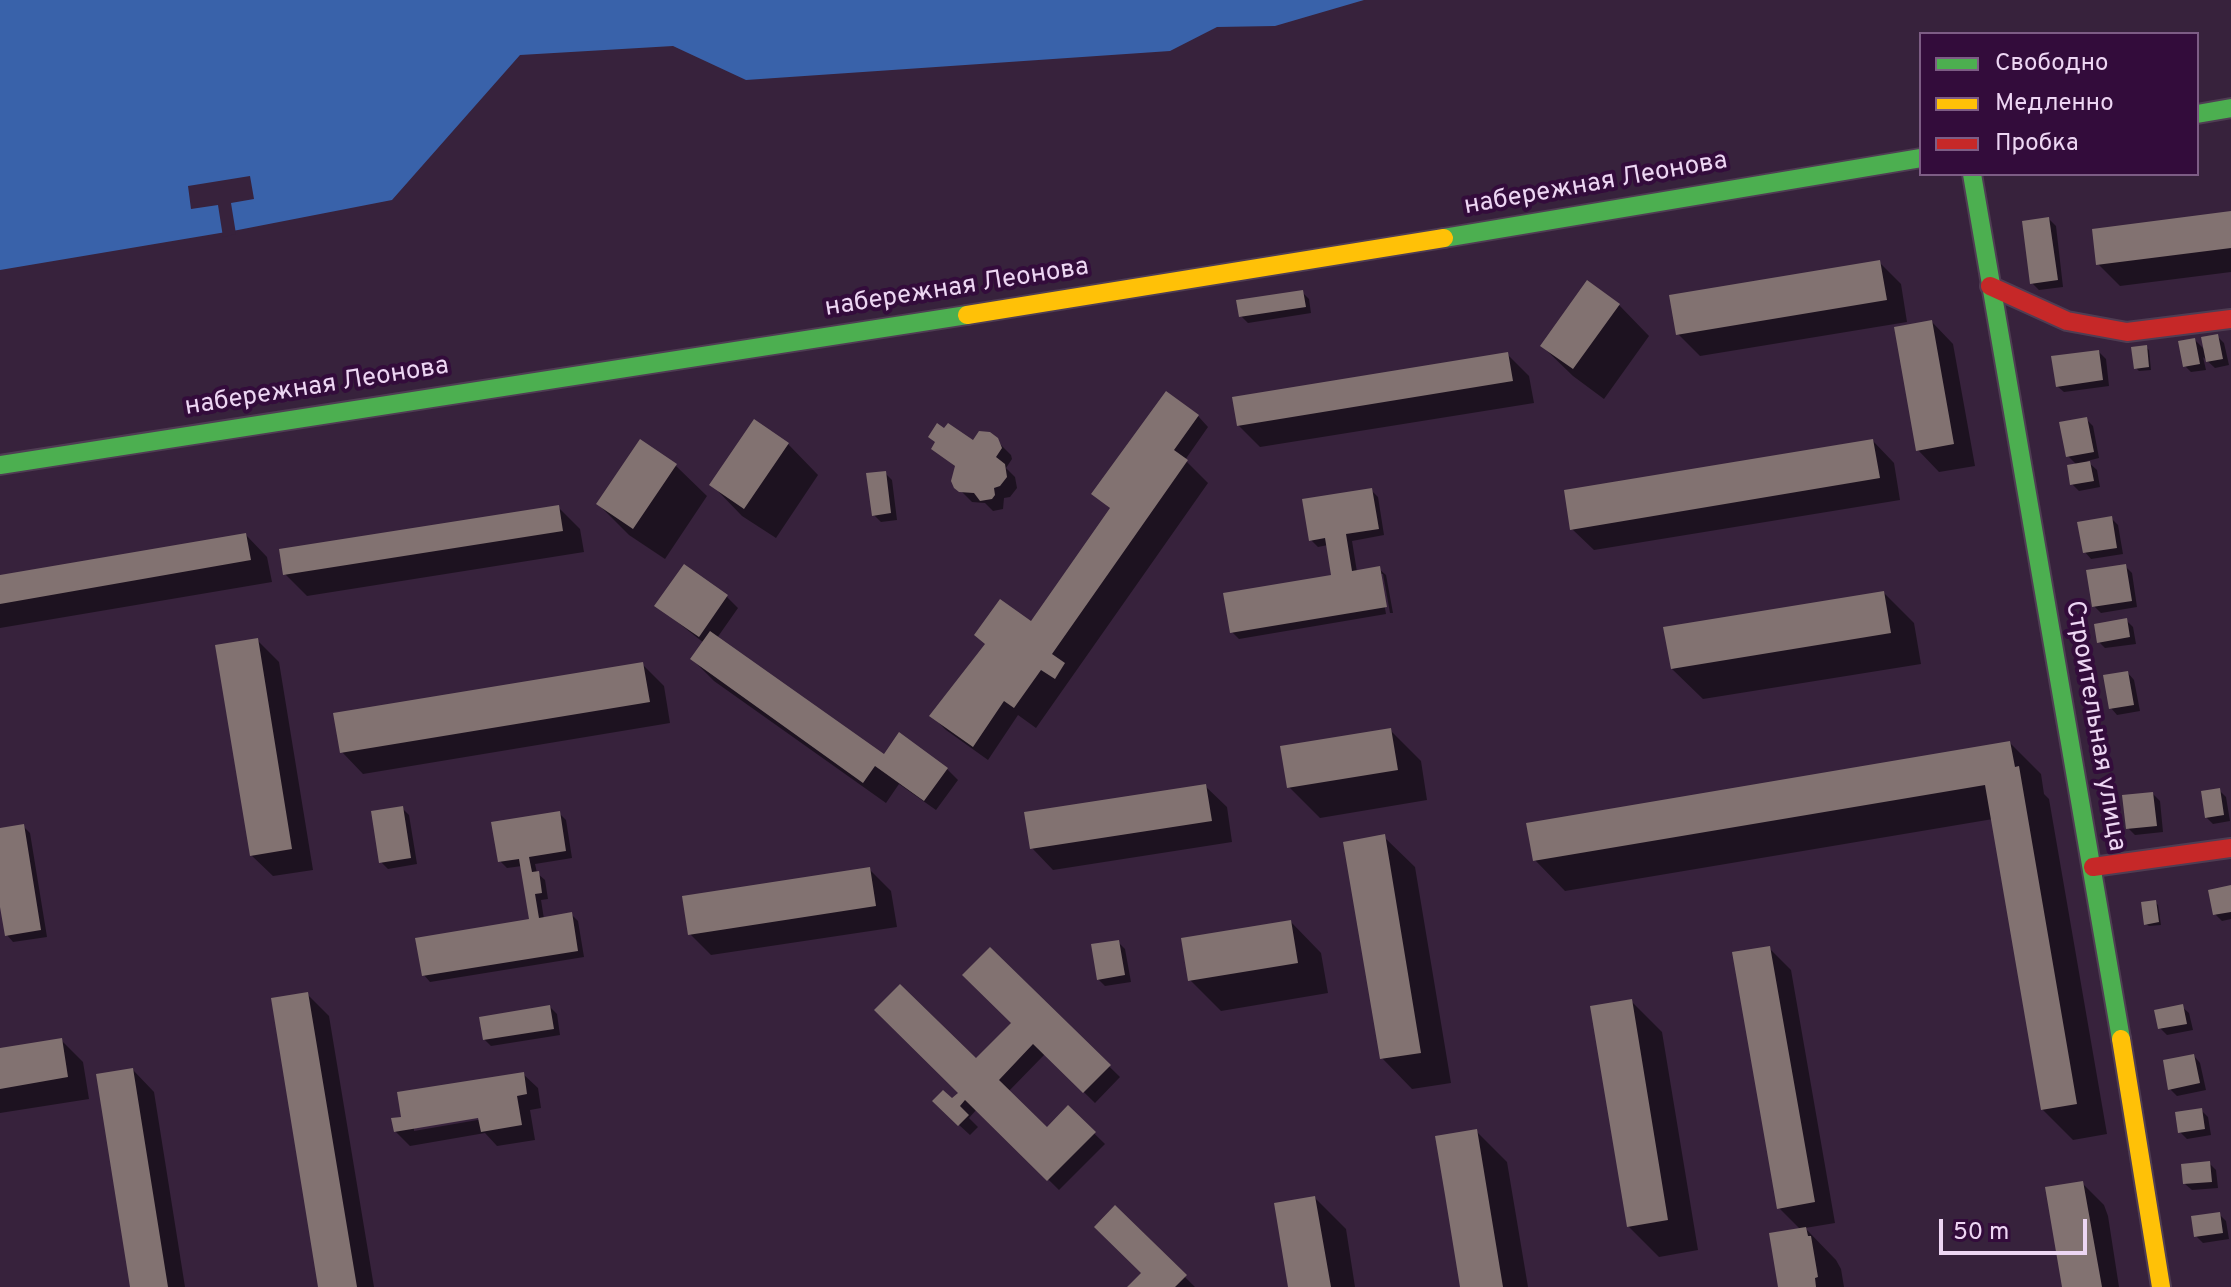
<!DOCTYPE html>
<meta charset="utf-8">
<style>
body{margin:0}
#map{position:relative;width:2231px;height:1287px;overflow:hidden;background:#37223c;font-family:Overpass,sans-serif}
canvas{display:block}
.legend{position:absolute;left:1919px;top:32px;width:280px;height:144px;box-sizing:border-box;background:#330c3b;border:2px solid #7d5d85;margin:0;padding:10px 14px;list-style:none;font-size:24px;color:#edd6f3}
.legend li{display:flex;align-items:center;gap:16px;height:40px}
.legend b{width:40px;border:2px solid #7d5d85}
.scale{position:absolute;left:1939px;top:1219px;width:148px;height:36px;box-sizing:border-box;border:4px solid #edd6f3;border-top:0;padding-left:10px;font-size:24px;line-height:28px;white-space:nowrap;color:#edd6f3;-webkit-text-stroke:6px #330c3b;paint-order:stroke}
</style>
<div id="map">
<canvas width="2231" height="1287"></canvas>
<ul class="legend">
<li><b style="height:10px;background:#4caf50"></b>Свободно</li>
<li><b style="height:10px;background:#ffc107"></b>Медленно</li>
<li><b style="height:10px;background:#c62828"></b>Пробка</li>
</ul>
<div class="scale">50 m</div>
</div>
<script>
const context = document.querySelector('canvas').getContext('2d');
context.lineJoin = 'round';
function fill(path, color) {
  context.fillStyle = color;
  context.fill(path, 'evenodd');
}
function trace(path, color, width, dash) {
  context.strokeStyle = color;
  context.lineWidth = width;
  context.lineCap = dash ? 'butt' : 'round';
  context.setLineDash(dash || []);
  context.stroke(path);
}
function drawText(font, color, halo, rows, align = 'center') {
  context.font = font + ' Overpass,sans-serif';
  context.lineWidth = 8;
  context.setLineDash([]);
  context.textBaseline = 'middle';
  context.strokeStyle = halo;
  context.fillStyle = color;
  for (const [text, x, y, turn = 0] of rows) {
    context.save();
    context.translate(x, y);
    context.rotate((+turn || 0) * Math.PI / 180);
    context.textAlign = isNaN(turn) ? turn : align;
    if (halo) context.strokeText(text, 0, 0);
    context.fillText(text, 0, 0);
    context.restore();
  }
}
fill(new Path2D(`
 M0 0H1364L1275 26 1217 27 1170 51 746 80 673 46 520 55 392 200 238 230 0 270Z`), '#3962aa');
fill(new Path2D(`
 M250 176 254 199 231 203 236 234 223 237 218 205 191 209 188 186Z`), '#37223c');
fill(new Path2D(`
 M2231 213V272L2120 286 2098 264Z
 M2049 219 2056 226 2063 287 2039 290 2032 283Z
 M1879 262 1901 284 1907 322 1700 356 1678 334Z
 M1302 292 1309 299 1311 313 1248 323 1241 316Z
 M1619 305 1649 336 1604 399 1573 376 1542 346Z
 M1932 322 1953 344 1975 466 1939 472 1918 450Z
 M2217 336 2224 343 2229 365 2215 368 2203 357 2206 370 2191 372 2185 366 2195 340 2206 351Z
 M2146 347 2149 350 2151 370 2139 371 2136 368Z
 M2099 352 2106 359 2109 386 2064 392 2057 386Z
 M1507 354 1529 376 1534 403 1260 447 1238 425Z
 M1198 416 1208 427 1185 460 1208 483 1036 728 1018 715 988 760 946 730 932 716 1031 623 1111 509 1094 494Z
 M2086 419 2093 426 2099 458 2087 461 2097 470 2100 487 2079 491 2072 484 2077 465 2068 456Z
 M1873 441 1894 463 1900 500 1594 550 1572 529Z
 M973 443 1000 444 1011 455 1012 459 1006 468 1015 477 1017 488 1010 497 1004 498 1003 509 993 511 985 503 972 502 956 486 957 468 934 448Z
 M788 444 818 475 776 538 742 516 712 485Z
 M676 466 707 496 665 559 629 535 598 504Z
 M885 473 892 480 897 520 881 522 874 515Z
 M1371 490 1378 497 1384 535 1352 541 1357 572 1379 569 1386 575 1393 613H1390L1383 574H1379L1386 614 1239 639 1232 632 1333 576 1328 545 1318 547 1311 540Z
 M558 507 580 529 584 552 307 596 285 574Z
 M2111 518 2118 525 2123 554 2091 559 2085 552Z
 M246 535 267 557 272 582 0 628V577Z
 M2125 566 2132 573 2137 607 2101 613 2094 606Z
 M684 567 727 597 738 608 717 638 884 756 947 769 958 780 936 810 899 784 886 803 714 681 692 659 704 643 657 606Z
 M1884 593 1914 623 1921 664 1703 699 1672 669Z
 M2126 620 2133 627 2136 644 2105 648 2099 642Z
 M257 640 279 662 313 870 273 876 251 855Z
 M642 664 664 686 670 723 363 774 342 752Z
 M2128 673 2134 680 2140 711 2117 715 2111 708Z
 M1390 730 1421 761 1427 800 1320 818 1289 787Z
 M2010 743 2041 774 2044 794 2049 799 2107 1134 2073 1140 2042 1109 1993 819 1565 891 1535 860Z
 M1205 786 1227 807 1232 842 1053 870 1032 848Z
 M2219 790 2226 797 2230 821 2213 824 2206 817Z
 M2153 794 2160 801 2163 832 2135 835 2128 828Z
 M402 808 409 815 417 864 388 869 381 862Z
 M559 813 566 820 572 858 535 864 537 873 545 880 548 899 541 900 544 919 571 914 578 921 584 957 430 982 424 975 531 921 522 866 507 868 500 861Z
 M23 826 30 833 47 937 13 942 7 935 0 894V830Z
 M1384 837 1415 867 1451 1083 1412 1089 1382 1058Z
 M869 869 891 891 897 927 711 955 690 934Z
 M2231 887V919L2222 921 2215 914Z
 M2155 902 2158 905 2161 925 2149 926 2146 924Z
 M1291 922 1321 953 1328 993 1221 1011 1190 980Z
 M1118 942 1125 949 1131 982 1105 986 1098 979Z
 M1769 948 1791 970 1835 1223 1805 1228 1836 1260 1841 1269 1844 1287H1780L1801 1230 1779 1208Z
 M990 950 1120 1077 1095 1103 1045 1054 1008 1092 1047 1130 1068 1108 1105 1144 1059 1190 977 1109 969 1118 978 1127 970 1135 945 1112 960 1093 976 1061 1013 1023Z
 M307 994 329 1016 374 1287H320Z
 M1631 1001 1662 1032 1698 1250 1659 1257 1628 1226Z
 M550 1007 557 1014 560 1035 491 1046 484 1039Z
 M2182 1007 2189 1013 2193 1030 2167 1035 2160 1028Z
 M61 1040 83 1062 89 1099 0 1113V1050Z
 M2194 1056 2200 1063 2206 1090 2177 1096 2170 1089Z
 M133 1070 154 1092 185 1287H132Z
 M523 1074 538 1088 541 1108 530 1110 535 1140 497 1146 485 1133 410 1146 395 1131ZM488 1115 489 1118 414 1131V1127Z
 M2201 1110 2208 1117 2211 1135 2187 1139 2180 1132Z
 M1476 1131 1507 1162 1528 1287H1462Z
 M2209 1163 2216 1170 2218 1188 2192 1190 2185 1184Z
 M2082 1183 2104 1205 2108 1216 2119 1287H2064Z
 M1315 1198 1346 1229 1355 1287H1290Z
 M1115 1208 1195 1287H1130L1143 1273Z
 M2219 1214 2226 1221 2229 1239 2203 1243 2196 1236Z`), '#0007');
fill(new Path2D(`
 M2231 211V248L2096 265 2092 229Z
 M2049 217 2058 280 2030 284 2022 221Z
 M1880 260 1887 300 1676 335 1669 295Z
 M1587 280 1620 304 1573 369 1540 346Z
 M1303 290 1306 307 1239 317 1236 300Z
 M1932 320 1954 444 1916 451 1894 327Z
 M2218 334 2223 359 2206 362 2201 337Z
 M2195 338 2200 364 2183 367 2178 341Z
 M2147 345 2149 367 2134 369 2131 347Z
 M2099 350 2103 380 2056 387 2051 356Z
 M1508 352 1513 381 1237 426 1232 397Z
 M1166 391 1199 415 1174 450 1188 460 1052 654 1065 663 1055 679 1041 670 1014 708 1004 701 973 747 929 716 985 644 974 635 1000 599 1031 621 1110 508 1091 494Z
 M2087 417 2094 452 2066 457 2059 422Z
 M754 419 789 443 744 509 709 485Z
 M937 423 944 428 948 423 973 440 979 431 990 432 998 438 1002 448 996 457 1005 464 1007 477 1000 486 994 488 995 495 992 499 980 501 974 493 959 492 954 488 951 481 955 466 931 449 935 442 928 437Z
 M640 439 677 464 633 529 596 504Z
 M1873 439 1880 478 1570 530 1564 490Z
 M2090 461 2094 481 2070 485 2067 465Z
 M886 471 891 513 872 516 866 473Z
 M1372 488 1379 529 1346 534 1352 571 1380 566 1387 607 1230 633 1223 593 1331 575 1325 538 1309 541 1302 499Z
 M559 505 563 531 283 575 279 549Z
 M2112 516 2117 548 2083 553 2077 522Z
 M246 533 251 560 0 604V575Z
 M684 564 728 595 699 637 654 606Z
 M2126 564 2132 601 2092 607 2086 570Z
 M1884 591 1891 633 1671 669 1663 627Z
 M2127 618 2130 637 2097 643 2094 624Z
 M710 631 884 754 899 732 948 768 924 801 875 766 863 783 690 659Z
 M258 638 292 849 250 856 215 645Z
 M643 662 650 702 340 753 333 713Z
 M2128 671 2134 705 2109 709 2103 675Z
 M1391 728 1398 770 1287 788 1280 746Z
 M2010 741 2015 767 2019 766 2077 1104 2041 1110 1985 785 1533 861 1526 823Z
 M1206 784 1212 821 1030 849 1024 812Z
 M2220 788 2224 815 2205 818 2201 791Z
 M2153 792 2157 826 2126 829 2122 795Z
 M403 806 411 858 379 863 371 811Z
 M560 811 566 851 529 857 532 872 539 871 542 893 535 894 539 918 572 912 578 951 422 976 415 938 529 919 519 859 498 862 491 822Z
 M24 824 41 930 5 936 0 907V828Z
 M1385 834 1421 1053 1380 1059 1343 842Z
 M870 867 876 906 688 935 682 896Z
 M2231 885V912L2213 915 2208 890Z
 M2156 900 2159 922 2144 925 2141 902Z
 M1291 920 1298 963 1188 981 1181 938Z
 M1119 940 1125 975 1097 980 1091 944Z
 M1770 946 1815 1202 1777 1209 1732 952Z
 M990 947 1111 1065 1083 1093 1033 1044 999 1080 1047 1127 1068 1105 1096 1132 1047 1181 965 1100 960 1106 969 1115 958 1126 932 1101 943 1090 952 1098 958 1093 874 1010 900 984 976 1058 1011 1023 962 975Z
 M308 992 357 1287H318L271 998Z
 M1632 999 1668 1220 1627 1227 1590 1006Z
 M2183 1004 2187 1024 2158 1029 2154 1010Z
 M550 1005 554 1029 483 1040 479 1017Z
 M62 1038 68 1077 0 1089V1048Z
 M2194 1054 2200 1083 2168 1090 2163 1060Z
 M133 1068 168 1287H130L96 1074Z
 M524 1072 527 1094 517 1096 522 1125 481 1132 478 1118 394 1132 391 1118 401 1117 397 1092Z
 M2202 1108 2205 1129 2178 1133 2175 1112Z
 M1477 1129 1503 1287H1460L1445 1195 1435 1136Z
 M2210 1161 2212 1182 2183 1184 2181 1164Z
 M2083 1181 2102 1287H2062L2045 1187Z
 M1315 1196 1331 1287H1288L1274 1203Z
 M1115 1205 1187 1275 1175 1287H1127L1141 1273 1094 1227Z
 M2220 1212 2223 1233 2194 1237 2191 1216Z
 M1806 1227 1808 1236H1811L1818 1277 1815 1278 1816 1287H1778L1769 1233Z`), '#827271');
const fast = new Path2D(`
 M2197 114 2231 108
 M1972 174 2121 1039
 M1444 238 1921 158
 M0 465 967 315`);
const slow = new Path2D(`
 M967 315 1444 238
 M2121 1039 2161 1287`);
const jam = new Path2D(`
 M1990 286 2067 321 2127 332 2231 319
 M2093 867 2231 848`);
trace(fast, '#4f3d53', 22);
trace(slow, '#4f3d53', 22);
trace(jam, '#4f3d53', 22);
trace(fast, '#4caf50', 18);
trace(slow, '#ffc107', 18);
trace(jam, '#c62828', 18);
drawText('26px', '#edd6f3', '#330c3b', [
 ["набережная Леонова",1596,185,-10],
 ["набережная Леонова",957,289,-9],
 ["набережная Леонова",317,388,-9],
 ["Строительная улица",2094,726,80]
]);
</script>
